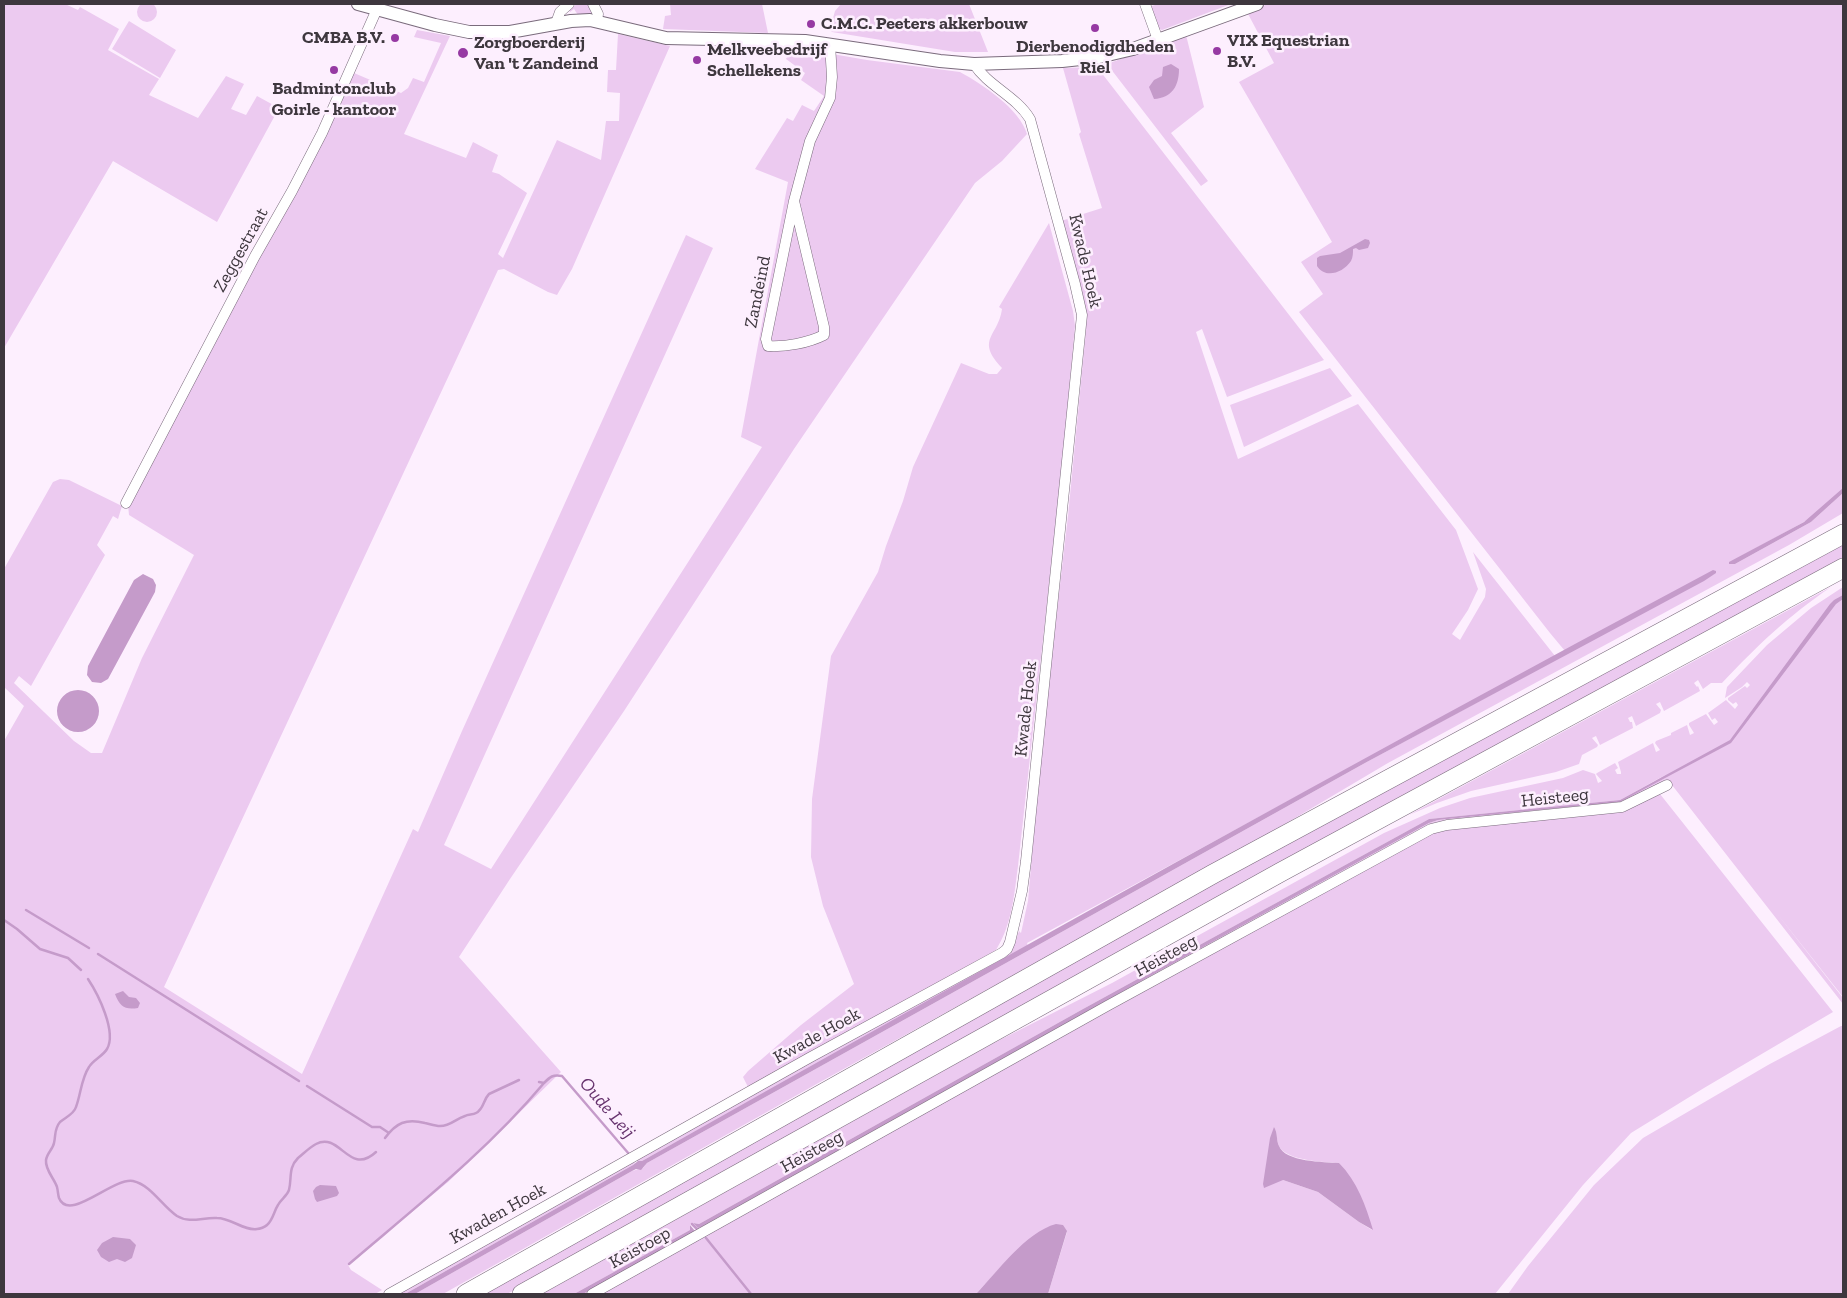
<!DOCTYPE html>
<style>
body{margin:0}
#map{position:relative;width:1847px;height:1298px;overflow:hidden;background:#fdeffe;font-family:"Zilla Slab",serif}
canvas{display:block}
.frame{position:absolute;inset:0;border:5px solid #3e373e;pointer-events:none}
</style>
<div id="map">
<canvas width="1847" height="1298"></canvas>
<div class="frame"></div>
</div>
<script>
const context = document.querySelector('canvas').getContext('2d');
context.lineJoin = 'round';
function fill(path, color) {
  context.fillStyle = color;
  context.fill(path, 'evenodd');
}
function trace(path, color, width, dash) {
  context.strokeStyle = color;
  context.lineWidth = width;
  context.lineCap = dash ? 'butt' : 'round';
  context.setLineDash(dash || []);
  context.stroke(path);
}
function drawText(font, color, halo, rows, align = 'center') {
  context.font = font + ' "Zilla Slab",serif';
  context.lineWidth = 5;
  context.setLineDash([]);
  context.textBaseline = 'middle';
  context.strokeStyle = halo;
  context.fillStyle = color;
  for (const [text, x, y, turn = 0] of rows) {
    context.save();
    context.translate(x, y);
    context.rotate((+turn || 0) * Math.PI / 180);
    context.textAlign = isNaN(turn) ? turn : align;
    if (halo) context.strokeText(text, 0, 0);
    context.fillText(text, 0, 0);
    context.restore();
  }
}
fill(new Path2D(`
 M137 12a10 10 0 1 1 20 0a10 10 0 1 1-20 0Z
 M4 4H65L78 10 80 7 119 29 108 50 159 79 149 95 198 118 226 76 244 84 231 109 246 115 257 96 279 108 217 222 113 161 4 348Z
 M577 4H588L594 14 578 15 574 9 570 12 569 10Z
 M670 4H762L768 33 663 29 665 16 671 15Z
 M841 4H969L988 52H955L832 32 830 29 835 11Z
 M1158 4H1231L1162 30 1157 28 1149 7Z
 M1268 4H1843V491L1811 518 1729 563 1735 564 1811 522 1843 493V513L1789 545 1388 763 1263 837 822 1081 443 1294H415L632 1171 643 1168 647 1163 1365 763 1716 573 1565 651 1550 633 1299 312 1323 294 1301 262 1332 242 1239 82 1274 63 1247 12Z
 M129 21 176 50 160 78 112 49Z
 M417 30 450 36 404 134 466 158 473 142 498 155 492 172 499 174 527 193 498 254 503 258 557 140 601 160 606 121H619L620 93 607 92 608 70H616L618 34 670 46 572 269 557 295 548 292 504 269 498 270 164 987 302 1074 413 829 418 832 462 731 686 235 713 248 444 845 491 869 762 447 741 437 788 182 755 169 787 118 793 121 802 105 814 111 824 96 801 80 805 73 786 59 792 47 867 60 960 72C982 84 1020 109 1027 134L1002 161 975 183 794 449 624 711 510 879 459 957 561 1072 448 1182 348 1265 351 1270 382 1290 375 1294H4V741L24 706 4 687V569L53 482 60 479 69 480 122 506 118 519 113 516 97 545 105 555 31 686 19 676 14 683 74 741 91 753H102L142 658 194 555 129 515 128 505 354 73 401 93 408 88 413 78 424 82 441 43 414 37Z
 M1186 35 1204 107 1171 133 1208 181 1201 186 1107 64Z
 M1097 67 1324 360 1227 397 1202 329 1196 332 1238 459 1358 404 1456 530 1478 589 1468 610 1452 634 1460 640 1485 597 1486 589 1473 552 1555 656 1027 943 1028 946 642 1161H637L636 1159 1014 945 1019 931 1021 933 1028 901 1042 740 1068 516 1086 330 1085 318 1061 221 1102 208 1079 134 1081 132 1063 68Z
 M1049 223 1073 311 1075 326 1062 467 1018 866C1014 896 1012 924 996 950L749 1089 743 1077 748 1071 801 1025 854 984 823 906 811 857 812 799 831 656 878 572 886 546 903 501 913 467 961 363 989 374H997L1002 368C975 339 998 337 1002 309L999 307Z
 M1330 368 1352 396 1244 447 1230 405Z
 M1843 541V559L784 1139 507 1294H478L1160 913Z
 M1831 587C1787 617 1758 645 1722 683H1711L1703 689 1698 680 1694 683 1697 687 1698 686 1700 691 1664 711 1660 702 1656 704 1661 710 1660 713 1636 726 1632 716 1628 718 1630 722H1632L1633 728 1600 745 1596 736 1592 738 1598 745 1597 747 1582 755 1579 764 1556 772 1471 791 1437 803 1409 815Z
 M1843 587V997L1775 911 1843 998V1004L1672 785 1626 804 1438 824 804 1172 587 1294H583L698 1228 1154 974 1429 823 1438 820 1620 802 1667 774 1620 800 1429 819 1083 1009 699 1224 693 1223 690 1225V1230L574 1294H542L988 1046 1112 983 1384 833 1440 808 1470 798 1563 778 1583 770 1595 774 1598 783 1602 781 1596 774 1597 773 1615 763 1618 768 1615 770 1617 774H1621V772L1618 762 1653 743 1656 752 1660 750 1655 743 1656 741 1671 735V733L1687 725 1690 735 1694 733 1689 725V723L1706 714 1714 725 1718 722 1715 718 1712 720 1708 713 1726 700 1735 709 1738 705 1736 702 1733 704 1728 700V698L1745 686 1747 688 1750 685 1747 682 1742 687 1725 698 1727 687 1767 645 1811 608Z
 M1660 794 1833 1012 1704 1088 1631 1133 1583 1185 1495 1294H1048L1067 1232 1007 1260 976 1294H598L1434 831 1626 810ZM1274 1127C1278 1134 1276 1140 1279 1146 1286 1161 1325 1162 1339 1163L1372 1230 1359 1222 1318 1192 1283 1180Z
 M1841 1026H1843V1294H1508L1528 1266 1594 1185 1643 1138 1768 1065Z
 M633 1161 635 1163 633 1165 405 1294H395Z`), '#eccaf0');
fill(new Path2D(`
 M1171 64 1179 69C1179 86 1172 98 1154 99L1149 87 1154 80 1162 76 1163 67Z
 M1365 239 1369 240 1370 243 1368 248 1359 250 1356 248 1353 249C1353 253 1353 257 1351 261 1343 273 1325 279 1317 266V258L1320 256 1340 253Z
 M1843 488V493L1811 522 1735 564H1729V562L1804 522Z
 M1713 570 1716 571V573L1704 581 1365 763 647 1163 641 1170 636 1169 632 1171 415 1294H405L633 1165 638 1161H642C997 961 1353 762 1713 570Z
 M143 574 153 579 156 585 155 592 108 679 101 683 92 682 87 675 88 666 134 580Z
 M1843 595V599L1836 604 1731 743 1620 802 1438 820 1429 823 1154 974 701 1227 698 1228 693 1223 699 1224 1083 1009 1429 819 1620 800 1730 740 1830 604 1834 600Z
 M57 711a21 21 0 1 1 42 0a21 21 0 1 1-42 0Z
 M123 991 129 997 136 998 140 1003 138 1008C125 1010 120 1007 115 994Z
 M1274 1127C1278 1133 1276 1140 1279 1146 1285 1162 1324 1162 1339 1163 1357 1181 1366 1206 1373 1230L1359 1222 1318 1192 1283 1180 1264 1188 1263 1184 1270 1138Z
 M320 1185 336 1186 339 1193 337 1196 317 1202 315 1199 313 1191 316 1187Z
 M1056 1224 1063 1225 1067 1231 1048 1294H976C997 1272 1026 1232 1056 1224Z
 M690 1225 695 1231 583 1294H574L690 1230Z
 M113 1237 130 1239 136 1245 132 1258 125 1262 117 1259 109 1262 101 1257 97 1250 102 1243Z`), '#c59bca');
trace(new Path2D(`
 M26 910 89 948
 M4 920 17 929 40 949 68 958 81 970
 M98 954 299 1081
 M88 979C98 994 117 1032 107 1049 103 1056 93 1060 89 1067 81 1079 81 1094 76 1107 74 1114 66 1117 60 1122 54 1129 56 1135 54 1143 53 1149 47 1153 46 1160 45 1170 54 1178 57 1187 58 1191 58 1195 59 1198 69 1223 113 1177 133 1181 151 1185 162 1206 177 1216 190 1224 203 1217 217 1218 231 1218 244 1231 257 1229 260 1229 265 1227 267 1225 273 1220 274 1211 278 1205 281 1199 287 1196 289 1190 292 1178 288 1168 298 1158 303 1154 310 1147 316 1144 340 1131 349 1177 376 1152
 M539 1082 544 1083C550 1077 553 1074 562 1076L629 1154
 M307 1086 372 1127H380L389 1133
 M385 1138C396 1123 406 1118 425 1123 430 1124 435 1126 440 1126 451 1126 455 1119 465 1116 468 1114 473 1115 476 1113 484 1109 483 1100 489 1094L519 1080
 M692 1224 697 1229
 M706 1238 751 1294
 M349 1264C417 1206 487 1151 544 1083`), '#c59bca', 2.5);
const minor = new Path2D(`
 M593 4 598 14 597 21
 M1145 4 1158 40
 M556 23 560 12 569 4
 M794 201 824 327V335C808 343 786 347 768 346L766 339Z
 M794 201 810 141 830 98 832 77 830 44
 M126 503 255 256 292 191 322 133 377 9
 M389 1294 809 1058 1002 953 1007 949 1010 942 1022 891 1026 861 1082 315 1075 284 1030 119C1016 96 988 86 974 64
 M592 1294 1107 1006 1431 829 1447 825 1622 807 1667 785`);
const tertiary = new Path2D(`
 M358 4 435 25 469 32H510L571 21 590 20 666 38 805 41 940 61 974 64 1062 61 1099 57 1133 49 1257 4`);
const motorway = new Path2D(`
 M466 1294 1213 874 1843 534
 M522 1294 1281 872 1843 568`);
trace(minor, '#7a6b7c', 11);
trace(tertiary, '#7a6b7c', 14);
trace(motorway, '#7a6b7c', 20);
trace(minor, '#fff', 10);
trace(tertiary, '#fff', 12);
trace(motorway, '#fff', 19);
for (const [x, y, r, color] of [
 [811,24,5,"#9639a3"],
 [1095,28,5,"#9639a3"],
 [395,38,5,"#9639a3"],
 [1217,51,5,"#9639a3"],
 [463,53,6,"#9639a3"],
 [697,60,5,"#9639a3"],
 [334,70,5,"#9639a3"]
]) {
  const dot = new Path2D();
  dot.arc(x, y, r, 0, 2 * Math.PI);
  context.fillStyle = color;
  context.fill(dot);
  trace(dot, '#fdeffe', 2);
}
drawText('bold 18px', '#3e373e', '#fdeffe', [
 ["C.M.C. Peeters akkerbouw",821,24],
 ["CMBA B.V.",385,38,"right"],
 ["VIX Equestrian",1227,41],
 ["B.V.",1227,62],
 ["Zorgboerderij",474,43],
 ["Van 't Zandeind",474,64],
 ["Dierbenodigdheden",1095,47,"center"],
 ["Riel",1095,68,"center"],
 ["Melkveebedrijf",707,50],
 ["Schellekens",707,71],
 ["Badmintonclub",334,89,"center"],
 ["Goirle - kantoor",334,110,"center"]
], 'left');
drawText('18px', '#3e373e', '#fdeffe', [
 ["Zeggestraat",241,250,-61],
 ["Kwade Hoek",1085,261,77],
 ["Zandeind",758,292,-79],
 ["Kwade Hoek",1026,709,-84],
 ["Heisteeg",1555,798,-6],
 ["Heisteeg",1166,956,-29],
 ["Kwade Hoek",817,1036,-29],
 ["Heisteeg",812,1152,-29],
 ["Kwaden Hoek",498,1214,-29],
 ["Keistoep",640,1248,-29]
]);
drawText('italic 19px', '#67336e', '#fdeffe', [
 ["Oude Leij",607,1108,49]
]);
</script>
